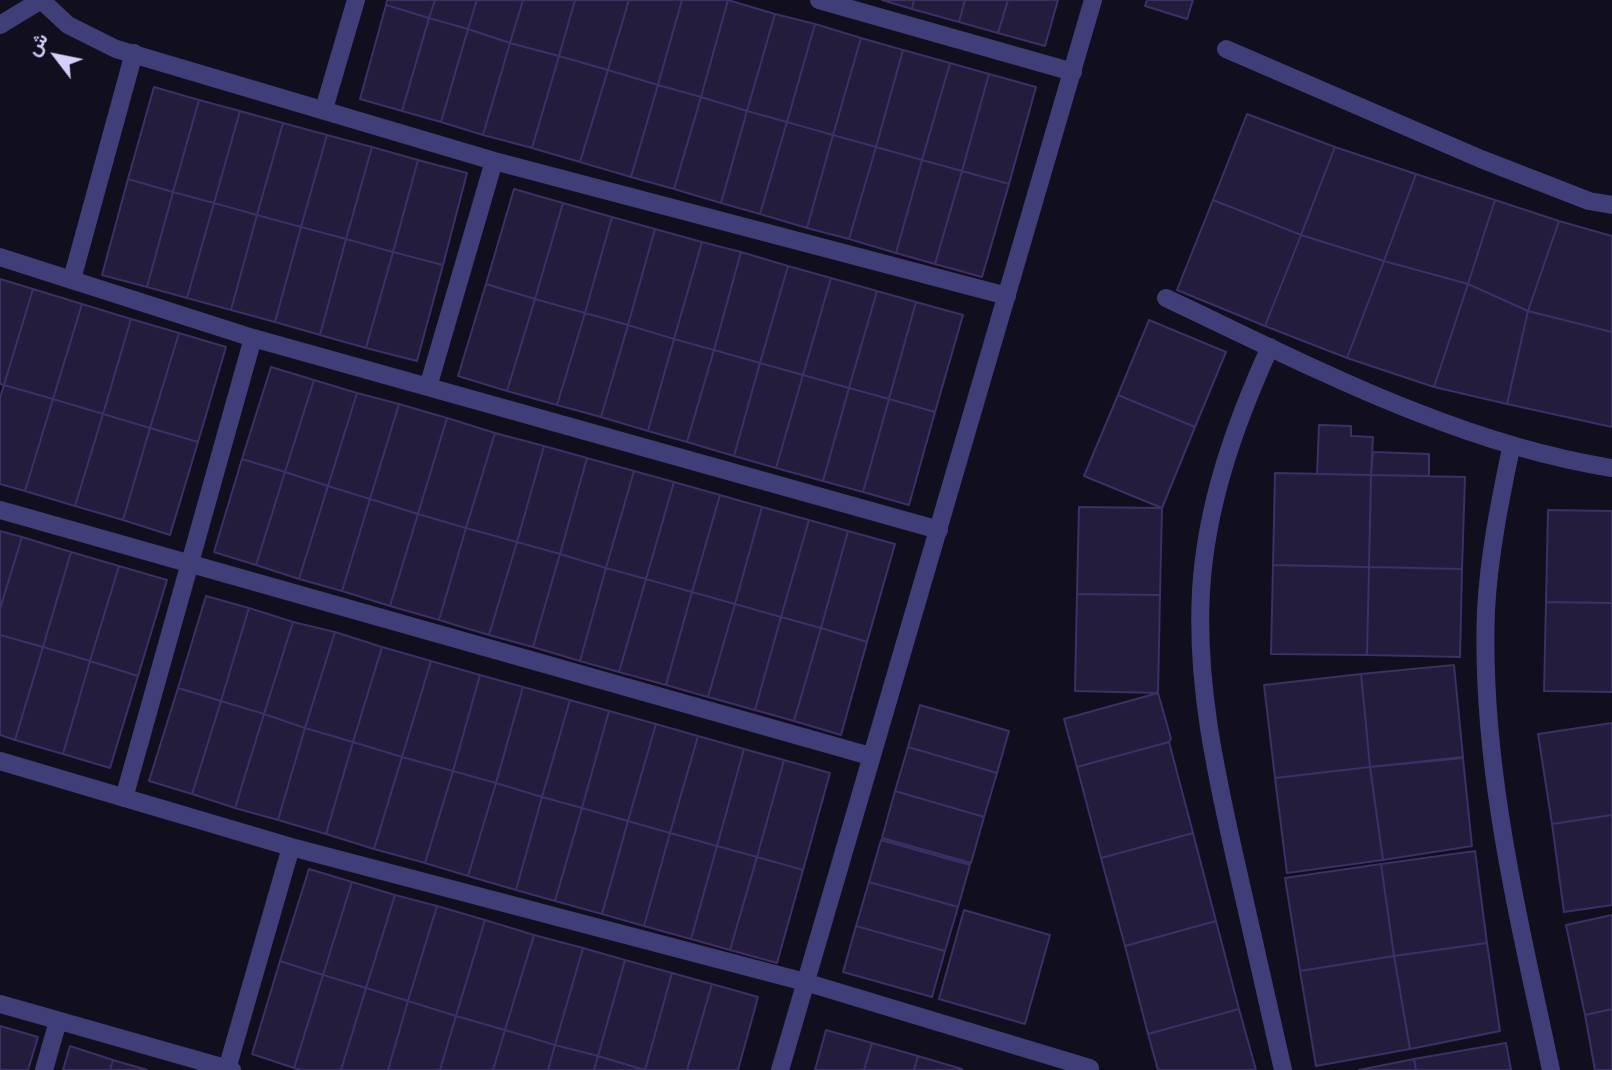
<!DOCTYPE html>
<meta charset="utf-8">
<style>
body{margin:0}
#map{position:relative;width:1612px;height:1070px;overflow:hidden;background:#110e1e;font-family:"Sofia Sans Condensed",Vazirmatn,sans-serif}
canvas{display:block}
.north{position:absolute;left:21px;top:21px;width:70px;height:70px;-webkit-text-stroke:5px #110e1e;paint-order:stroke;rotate:302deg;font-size:19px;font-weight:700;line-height:28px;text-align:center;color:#d5cffa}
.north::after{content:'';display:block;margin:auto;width:24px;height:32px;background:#d5cffa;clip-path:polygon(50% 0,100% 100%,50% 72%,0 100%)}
</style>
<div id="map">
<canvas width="1612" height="1070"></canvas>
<div class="north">ش</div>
</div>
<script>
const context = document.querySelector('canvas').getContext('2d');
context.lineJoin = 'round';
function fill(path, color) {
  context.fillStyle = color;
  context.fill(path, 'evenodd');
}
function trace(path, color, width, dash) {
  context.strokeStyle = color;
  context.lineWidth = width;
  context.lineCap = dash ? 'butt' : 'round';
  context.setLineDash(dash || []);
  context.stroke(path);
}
const building = new Path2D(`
 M387 0H435L429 18 386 5Z
 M435 0H477L468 29 429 18Z
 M477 0H523L510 43 468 29Z
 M523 0H575L559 56 510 43Z
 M575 0H629L608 70 559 56Z
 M629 0H682L658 85 608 70Z
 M682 0H728L701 97 658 85Z
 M728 0 775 14 747 111 701 97Z
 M882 0H914L912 9Z
 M914 0H965L959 22 912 9Z
 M965 0H1008L998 33 959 22Z
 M1008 0H1058L1045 46 998 33Z
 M1147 0H1193L1187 19 1145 6Z
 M386 5 429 18 402 111 360 99Z
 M775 14 815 24 787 122 747 111Z
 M429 18 468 29 441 122 402 111Z
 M815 24 861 38 833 135 787 122Z
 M468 29 510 43 483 135 441 122Z
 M861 38 903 50 876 147 833 135Z
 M510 43 559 56 532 148 483 135Z
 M903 50 950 63 922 160 876 147Z
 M559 56 608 70 580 162 532 148Z
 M950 63 989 74 962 171 922 160Z
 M608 70 658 85 631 177 580 162Z
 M989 74 1036 87 1009 184 962 171Z
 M658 85 701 97 674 189 631 177Z
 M154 87 199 100 173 192 128 179Z
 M701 97 747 111 721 203 674 189Z
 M199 100 240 111 214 203 173 192Z
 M240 111 283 123 257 215 214 203Z
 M747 111 787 122 760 214 721 203Z
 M1247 114 1335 147 1301 235 1213 200Z
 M787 122 833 135 807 228 760 214Z
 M283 123 327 135 301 227 257 215Z
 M327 135 372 147 346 239 301 227Z
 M833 135 876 147 849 239 807 228Z
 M372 147 418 160 393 252 346 239Z
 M876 147 922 160 896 253 849 239Z
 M1335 147 1416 174 1384 261 1301 235Z
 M418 160 467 173 443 265 393 252Z
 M922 160 962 171 935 264 896 253Z
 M962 171 1009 184 982 277 935 264Z
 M1416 174 1495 200 1468 284 1384 261Z
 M128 179 173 192 147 287 102 275Z
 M514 189 563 203 535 299 486 284Z
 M173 192 214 203 187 298 147 287Z
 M1213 200 1301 235 1265 326 1177 290Z
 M1495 200 1559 221 1528 311 1468 284Z
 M214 203 257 215 231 310 187 298Z
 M563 203 612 217 585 313 535 299Z
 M257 215 301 227 275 322 231 310Z
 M612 217 655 229 628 325 585 313Z
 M1559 221 1612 236V332L1528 311Z
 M301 227 346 239 320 335 275 322Z
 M655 229 702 242 674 339 628 325Z
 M1301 235 1384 261 1347 358 1265 326Z
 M346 239 393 252 366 348 320 335Z
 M702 242 741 252 714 350 674 339Z
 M393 252 443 265 417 361 366 348Z
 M741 252 788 266 760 363 714 350Z
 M1384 261 1468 284 1434 387 1347 358Z
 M788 266 831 278 803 375 760 363Z
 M831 278 877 291 849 388 803 375Z
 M0 279 33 289 4 385 0 384Z
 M486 284 535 299 507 391 458 376Z
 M1468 284 1528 311 1507 404 1434 387Z
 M33 289 82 304 53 399 4 385Z
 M877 291 916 302 889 399 849 388Z
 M535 299 585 313 557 405 507 391Z
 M916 302 963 315 935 412 889 399Z
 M82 304 131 319 103 414 53 399Z
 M1528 311 1612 332V427L1507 404Z
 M585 313 628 325 601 417 557 405Z
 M131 319 179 333 150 428 103 414Z
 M1149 320 1226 352 1195 427 1118 395Z
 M628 325 674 339 648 431 601 417Z
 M179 333 226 347 198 442 150 428Z
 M674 339 714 350 687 442 648 431Z
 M714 350 760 363 734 456 687 442Z
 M760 363 803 375 776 468 734 456Z
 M271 367 314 380 285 472 242 459Z
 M803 375 849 388 823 481 776 468Z
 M314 380 357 393 328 486 285 472Z
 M4 385 53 399 25 491 0 484V398Z
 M849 388 889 399 863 492 823 481Z
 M357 393 399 404 370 499 328 486Z
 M1118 395 1195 427 1162 508 1084 476Z
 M53 399 103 414 75 506 25 491Z
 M889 399 935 412 909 505 863 492Z
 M399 404 447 418 418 514 370 499Z
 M103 414 150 428 123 520 75 506Z
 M447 418 495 433 466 528 418 514Z
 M1319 425 1351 426V436L1373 437 1371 475 1317 474Z
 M150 428 198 442 170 535 123 520Z
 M495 433 544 446 517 542 466 528Z
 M544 446 587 458 560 554 517 542Z
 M1373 452 1429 454V476L1371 475Z
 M587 458 634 471 606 568 560 554Z
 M242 459 285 472 256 565 214 552Z
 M634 471 674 482 646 579 606 568Z
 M285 472 328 486 299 579 256 565Z
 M1275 473 1371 475 1369 567 1273 565Z
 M1371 475 1465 477 1462 569 1369 567Z
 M674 482 720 495 692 592 646 579Z
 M328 486 370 499 342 591 299 579Z
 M720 495 762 507 735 604 692 592Z
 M370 499 418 514 390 606 342 591Z
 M762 507 809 520 781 617 735 604Z
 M1079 507 1162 508 1160 595 1077 594Z
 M1548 510 1612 511V603L1546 602Z
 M418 514 466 528 439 620 390 606Z
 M809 520 848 531 821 628 781 617Z
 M466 528 517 542 489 635 439 620Z
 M0 531 22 537 0 609Z
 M848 531 895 544 867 642 821 628Z
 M22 537 71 552 43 647 0 635V609Z
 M517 542 560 554 533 647 489 635Z
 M71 552 119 566 90 661 43 647Z
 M560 554 606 568 580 661 533 647Z
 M1273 565 1369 567 1367 655 1271 654Z
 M119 566 167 580 138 676 90 661Z
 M1369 567 1462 569 1460 657 1367 655Z
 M606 568 646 579 619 672 580 661Z
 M646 579 692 592 666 685 619 672Z
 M692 592 735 604 708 697 666 685Z
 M1077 594 1160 595 1158 693 1075 691Z
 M206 596 249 608 221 701 178 688Z
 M1546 602 1612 603V692L1544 691Z
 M735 604 781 617 755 710 708 697Z
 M249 608 293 622 264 714 221 701Z
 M781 617 821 628 794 721 755 710Z
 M293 622 335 632 305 728 264 714Z
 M821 628 867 642 841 735 794 721Z
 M335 632 382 647 353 742 305 728Z
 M0 635 43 647 15 740 0 735Z
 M43 647 90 661 63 754 15 740Z
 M382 647 431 661 402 757 353 742Z
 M90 661 138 676 110 768 63 754Z
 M431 661 480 675 453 771 402 757Z
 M1454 665 1463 757 1370 767 1361 674Z
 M1361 674 1370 767 1275 778 1264 685Z
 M480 675 523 687 496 783 453 771Z
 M523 687 570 700 542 797 496 783Z
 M178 688 221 701 192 794 149 781Z
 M1158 693 1171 739 1169 742 1077 767 1064 719Z
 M570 700 609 711 582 808 542 797Z
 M221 701 264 714 235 808 192 794Z
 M920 705 1009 731 997 773 908 747Z
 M609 711 656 724 628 821 582 808Z
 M264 714 305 728 278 820 235 808Z
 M1612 723V815L1552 824 1538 734Z
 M656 724 698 736 670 833 628 821Z
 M305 728 353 742 326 834 278 820Z
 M698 736 744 749 717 846 670 833Z
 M353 742 402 757 374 849 326 834Z
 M1169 742 1193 833 1101 858 1077 767Z
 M908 747 997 773 984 817 895 791Z
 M744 749 784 760 757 857 717 846Z
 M402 757 453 771 425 863 374 849Z
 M1463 758 1472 846 1383 860 1370 767Z
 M784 760 830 773 803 870 757 857Z
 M1370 767 1383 860 1287 873 1275 778Z
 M453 771 496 783 468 876 425 863Z
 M496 783 542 797 516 890 468 876Z
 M895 791 984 817 971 863 882 838Z
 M542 797 582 808 555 901 516 890Z
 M582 808 628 821 602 914 555 901Z
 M1612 815V905L1564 912 1552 824Z
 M628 821 670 833 644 926 602 914Z
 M670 833 717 846 691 939 644 926Z
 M1193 833 1216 921 1125 946 1101 858Z
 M881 840 970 865 958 907 869 882Z
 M717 846 757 857 730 950 691 939Z
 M1475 851 1487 943 1394 956 1381 864Z
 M757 857 803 870 777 963 730 950Z
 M1381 864 1394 956 1300 971 1285 878Z
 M309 869 352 882 323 975 280 961Z
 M352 882 395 895 366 988 323 975Z
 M869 882 958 907 945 951 856 926Z
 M395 895 437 906 408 1001 366 988Z
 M437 906 485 920 456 1016 408 1001Z
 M964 910 1050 935 1025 1024 939 999Z
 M1612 915V1009L1585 1015 1566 925Z
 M485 920 534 935 505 1030 456 1016Z
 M1216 921 1239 1009 1148 1034 1125 946Z
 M856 926 945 951 932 997 843 972Z
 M534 935 583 948 555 1045 505 1030Z
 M1487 943 1500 1031 1410 1049 1394 956Z
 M583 948 625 960 598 1056 555 1045Z
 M1394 956 1410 1049 1316 1066 1300 971Z
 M625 960 672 973 645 1070 598 1056Z
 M280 961 323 975 294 1068 252 1054Z
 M672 973 712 984 687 1070H645Z
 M323 975 366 988 341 1070H302L294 1068Z
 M712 984 758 997 738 1070H687Z
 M366 988 408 1001 388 1070H341Z
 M408 1001 456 1016 440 1070H388Z
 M1239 1009 1256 1070H1158L1148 1034Z
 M1612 1009V1070H1595L1585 1015Z
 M456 1016 505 1030 493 1070H440Z
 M0 1026 38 1037 28 1070H0Z
 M505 1030 555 1045 548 1070H493Z
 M826 1030 872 1043 864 1070H815Z
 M872 1043 918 1056 914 1070H864Z
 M1506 1043 1511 1070H1416L1414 1059Z
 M555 1045 598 1056 594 1070H548Z
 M70 1046 113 1060 110 1070H63Z
 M598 1056 644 1070H594Z
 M918 1056 962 1069V1070H914Z
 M1414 1059 1416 1070H1359Z
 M113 1060 147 1070H110Z`);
fill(building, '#231c3d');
trace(building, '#3c3066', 2);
trace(new Path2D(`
 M41 0 68 25 116 49 494 161 1007 296
 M819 0 1073 72
 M0 25 41 0
 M1226 49 1481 159 1589 201 1612 205
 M324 109 356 0
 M0 257 253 338 939 530
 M72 279 134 53
 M1166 298C1308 365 1457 444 1612 468
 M1270 347C1235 424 1206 505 1201 591 1196 682 1215 769 1235 858 1251 929 1267 999 1283 1070
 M428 387 494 161
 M1511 448C1500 501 1489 555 1486 610 1480 765 1519 919 1551 1070
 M0 510 870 756
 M0 761 291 847 805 982 1090 1068
 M124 798 253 338
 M0 1004 232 1070
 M227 1069 291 847
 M44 1070 58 1021
 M780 1070 1093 0`), '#403e78', 18);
</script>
